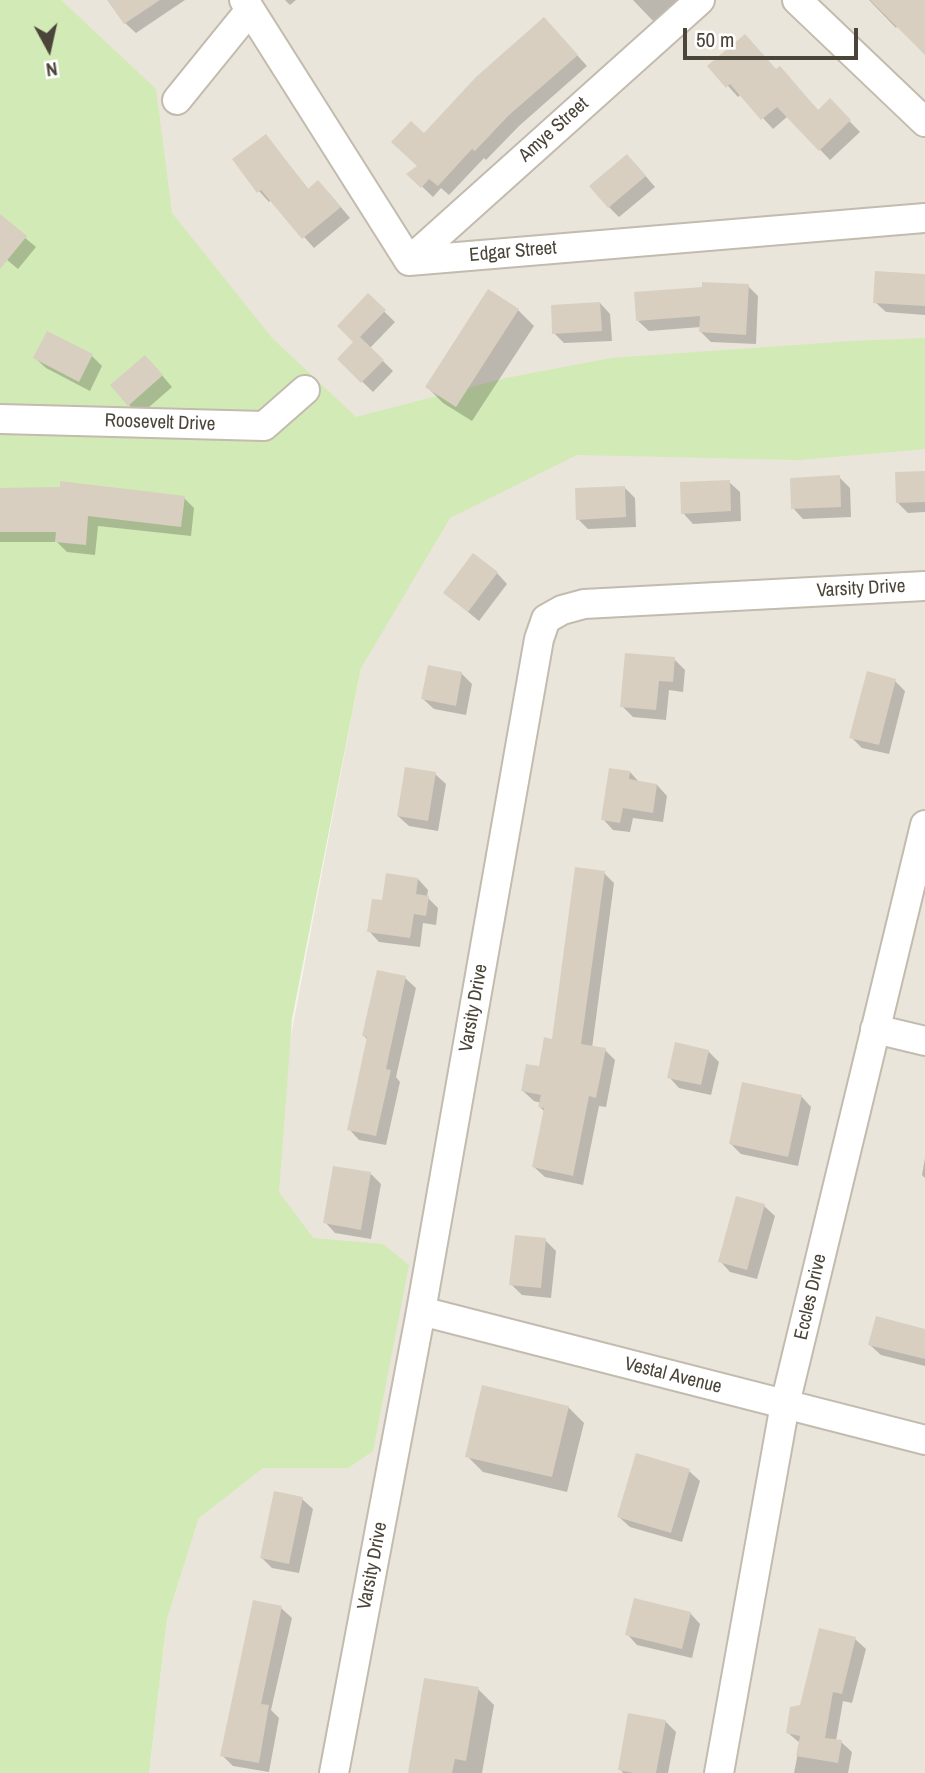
<!DOCTYPE html>
<style>
body{margin:0}
#map{position:relative;width:925px;height:1773px;overflow:hidden;background:#f6f3ec;font-family:"Archivo Narrow",sans-serif}
canvas{display:block}
.north{position:absolute;left:14px;top:14px;width:70px;height:70px;-webkit-text-stroke:5px #fff;paint-order:stroke;rotate:172deg;font-size:19px;font-weight:700;line-height:28px;text-align:center;color:#4b4439}
.north::after{content:'';display:block;margin:auto;width:24px;height:32px;background:#4b4439;clip-path:polygon(50% 0,100% 100%,50% 72%,0 100%)}
.scale{position:absolute;left:683px;top:28px;width:175px;height:32px;box-sizing:border-box;border:4px solid #4b4439;border-top:0;padding-left:9px;font-size:21px;line-height:24px;white-space:nowrap;color:#4b4439;-webkit-text-stroke:5px #fff;paint-order:stroke}
</style>
<div id="map">
<canvas width="925" height="1773"></canvas>
<div class="north">N</div>
<div class="scale">50 m</div>
</div>
<script>
const context = document.querySelector('canvas').getContext('2d');
context.lineJoin = 'round';
function fill(path, color) {
  context.fillStyle = color;
  context.fill(path, 'evenodd');
}
function trace(path, color, width, dash) {
  context.strokeStyle = color;
  context.lineWidth = width;
  context.lineCap = dash ? 'butt' : 'round';
  context.setLineDash(dash || []);
  context.stroke(path);
}
function drawText(font, color, halo, rows, align = 'center') {
  context.font = font + ' "Archivo Narrow",sans-serif';
  context.lineWidth = 5;
  context.setLineDash([]);
  context.textBaseline = 'middle';
  context.strokeStyle = halo;
  context.fillStyle = color;
  for (const [text, x, y, turn = 0] of rows) {
    context.save();
    context.translate(x, y);
    context.rotate((+turn || 0) * Math.PI / 180);
    context.textAlign = isNaN(turn) ? turn : align;
    if (halo) context.strokeText(text, 0, 0);
    context.fillText(text, 0, 0);
    context.restore();
  }
}
fill(new Path2D(`
 M0 0H925V1773H149L167 1619 199 1518 361 668Z`), '#eae5da');
fill(new Path2D(`
 M0 0H61L156 89 172 213 272 338 356 417 506 378 611 358 852 341 925 338V449L800 460 577 455 450 518 361 668 292 1019 279 1192 313 1238 383 1244 409 1265 373 1451 348 1468H263L199 1518 167 1619 149 1773H0Z`), '#d2eab5');
fill(new Path2D(`
 M109 0H185L136 33 125 23Z
 M285 0H296L290 5Z
 M633 0H680L656 24Z
 M869 0H925V53L898 25 896 28Z
 M554 30 587 66 519 126 486 160 484 158 449 195 441 188 433 197 409 174 420 167 424 135Z
 M710 66 777 71 819 111 830 101 860 132 830 160 788 116 773 129 741 94 738 97Z
 M266 136 309 190 329 193 350 218 314 248 271 200 269 202 259 191Z
 M637 166 655 187 619 217 609 207Z
 M0 217 36 247 18 269 0 254Z
 M925 276V315L886 312 875 302Z
 M748 286 758 296 756 344 711 342 701 332V327L649 331 638 321Z
 M368 296 395 322 370 348 393 371 373 392 339 359 356 342Z
 M600 303 610 314 612 341 564 343 554 333Z
 M518 310 534 326 472 421 443 403 427 387Z
 M92 356 102 366 90 391 46 368 35 358Z
 M155 367 172 387 140 415 129 405Z
 M925 472V512L908 513 898 503Z
 M839 477 850 488 851 517 803 519 793 508Z
 M729 482 740 492 741 521 693 524 683 513Z
 M624 487 635 498 636 527 588 529 578 519Z
 M184 498 194 508 191 536 98 526 95 555 67 552 57 542H0V507Z
 M497 573 507 584 479 621 445 593Z
 M674 659 685 670 683 692 669 690 666 720 633 717 622 706Z
 M461 673 472 684 466 715 434 709 423 699Z
 M895 681 905 691 889 754 862 748 851 737Z
 M630 772 639 782 657 785 667 796 663 822 633 818 630 832 613 830 603 819Z
 M435 774 446 784 438 831 409 826 398 816Z
 M604 873 614 883 592 1048 605 1050 615 1060 606 1107 599 1106 583 1185 545 1177 534 1167 545 1112 540 1107 541 1103 534 1101 523 1091 540 1068 553 1041Z
 M418 879 428 890 427 897 438 908 436 925 423 923 420 947 379 942 369 931Z
 M405 978 416 988 396 1077 400 1082 386 1145 359 1140 349 1129 368 1040 364 1036Z
 M708 1051 719 1062 711 1095 679 1088 669 1077Z
 M801 1096 811 1107 798 1166 741 1154 731 1144Z
 M925 1158V1178L922 1175Z
 M371 1174 381 1184 371 1239 335 1233 325 1222Z
 M764 1206 775 1216 757 1279 730 1272 720 1261Z
 M545 1240 556 1251 551 1298 522 1295 511 1284Z
 M925 1330V1366L881 1355 870 1345Z
 M568 1407 584 1423 567 1492 483 1472 467 1456Z
 M689 1471 700 1481 682 1542 630 1527 619 1517Z
 M302 1499 313 1509 299 1573 272 1568 261 1557Z
 M281 1608 292 1618 271 1710 279 1718 269 1772 233 1766 222 1755Z
 M690 1613 700 1624 692 1658 637 1645 627 1634Z
 M855 1639 866 1649 852 1703 843 1701 836 1741 841 1742 852 1752 848 1773H794L800 1743 788 1733 801 1706Z
 M478 1689 494 1705 482 1773H410Z
 M665 1721 676 1732 668 1773H623L620 1769Z`), '#0003');
fill(new Path2D(`
 M107 0H160L124 24Z
 M870 0H925V55Z
 M544 17 578 55 508 116 475 151 472 149 438 186 429 179 421 188 406 174 417 166 391 142 411 121 424 133 476 77Z
 M745 34 776 69 780 66 818 110 830 98 851 120 819 151 777 107 761 120 730 84 726 88 707 66Z
 M266 134 308 189 318 180 341 207 302 239 261 190 257 193 232 159Z
 M627 154 646 176 608 208 589 186Z
 M0 214 27 236 0 269Z
 M875 271 925 274V306L873 303Z
 M702 282 749 284 746 335 699 332 700 316 636 321 634 292 702 287Z
 M488 289 519 309 456 407 425 387Z
 M368 293 386 310 360 337 384 360 361 383 337 359 353 342 337 326Z
 M600 302 602 331 552 334 551 305Z
 M47 331 93 354 79 382 33 358Z
 M145 355 163 375 128 406 110 385Z
 M925 471V502L896 503 895 472Z
 M840 475 841 507 791 509 790 478Z
 M730 480 731 511 681 514 680 482Z
 M60 481 185 496 181 527 88 516 86 545 55 542 56 532H0V488L60 487Z
 M625 486 626 517 576 520 575 488Z
 M473 553 498 572 468 612 443 593Z
 M625 653 675 657 673 682 659 681 656 710 620 707Z
 M428 665 462 672 456 706 421 699Z
 M867 671 896 679 879 745 849 738Z
 M405 767 436 772 428 821 397 816Z
 M609 768 630 771 629 779 657 784 653 813 623 808 620 823 601 820Z
 M575 867 605 871 581 1044 606 1048 596 1098 589 1096 573 1176 532 1167 544 1108 538 1107 541 1095 521 1091 526 1064 539 1066 544 1037 552 1039Z
 M386 873 418 878 416 894 429 896 426 916 414 914 410 938 367 932 372 899 382 900Z
 M377 970 406 976 386 1069 391 1070 376 1136 347 1130 367 1037 362 1036Z
 M675 1042 709 1050 701 1085 667 1078Z
 M742 1082 802 1095 788 1157 729 1144Z
 M333 1166 371 1172 361 1230 323 1223Z
 M736 1196 765 1204 747 1270 718 1262Z
 M515 1235 546 1238 541 1288 509 1285Z
 M876 1316 925 1329V1359L868 1345Z
 M482 1385 569 1406 552 1477 465 1457Z
 M636 1453 690 1469 671 1533 617 1517Z
 M274 1491 303 1497 289 1564 260 1558Z
 M634 1598 691 1612 682 1649 625 1635Z
 M253 1600 282 1606 261 1704 269 1705 259 1763 220 1756Z
 M819 1628 856 1637 842 1694 833 1692 825 1738 842 1740 838 1763 796 1756 800 1736 786 1733 790 1707 800 1705Z
 M424 1678 479 1687 466 1761 455 1759 452 1773H408Z
 M628 1713 666 1720 656 1773H634L618 1770Z`), '#d8cfc1');
const street = new Path2D(`
 M244 0 409 261 925 218
 M797 0 925 122
 M177 100 250 10
 M409 261 700 0
 M0 419 264 426 305 390
 M875 1029 925 1041
 M421 1311 925 1440
 M334 1773 421 1311 539 639 546 619 562 610 584 604 925 586
 M719 1773 785 1404 925 825`);
trace(street, '#c2bbae', 32);
trace(street, '#fff', 28);
drawText('19px', '#4b4439', '#fff', [
 ["Amye Street",554,130,-42],
 ["Edgar Street",513,252,-5],
 ["Roosevelt Drive",160,423,2],
 ["Varsity Drive",861,589,-3],
 ["Varsity Drive",474,1008,-80],
 ["Eccles Drive",811,1297,-77],
 ["Vestal Avenue",673,1376,14],
 ["Varsity Drive",373,1566,-79]
]);
</script>
